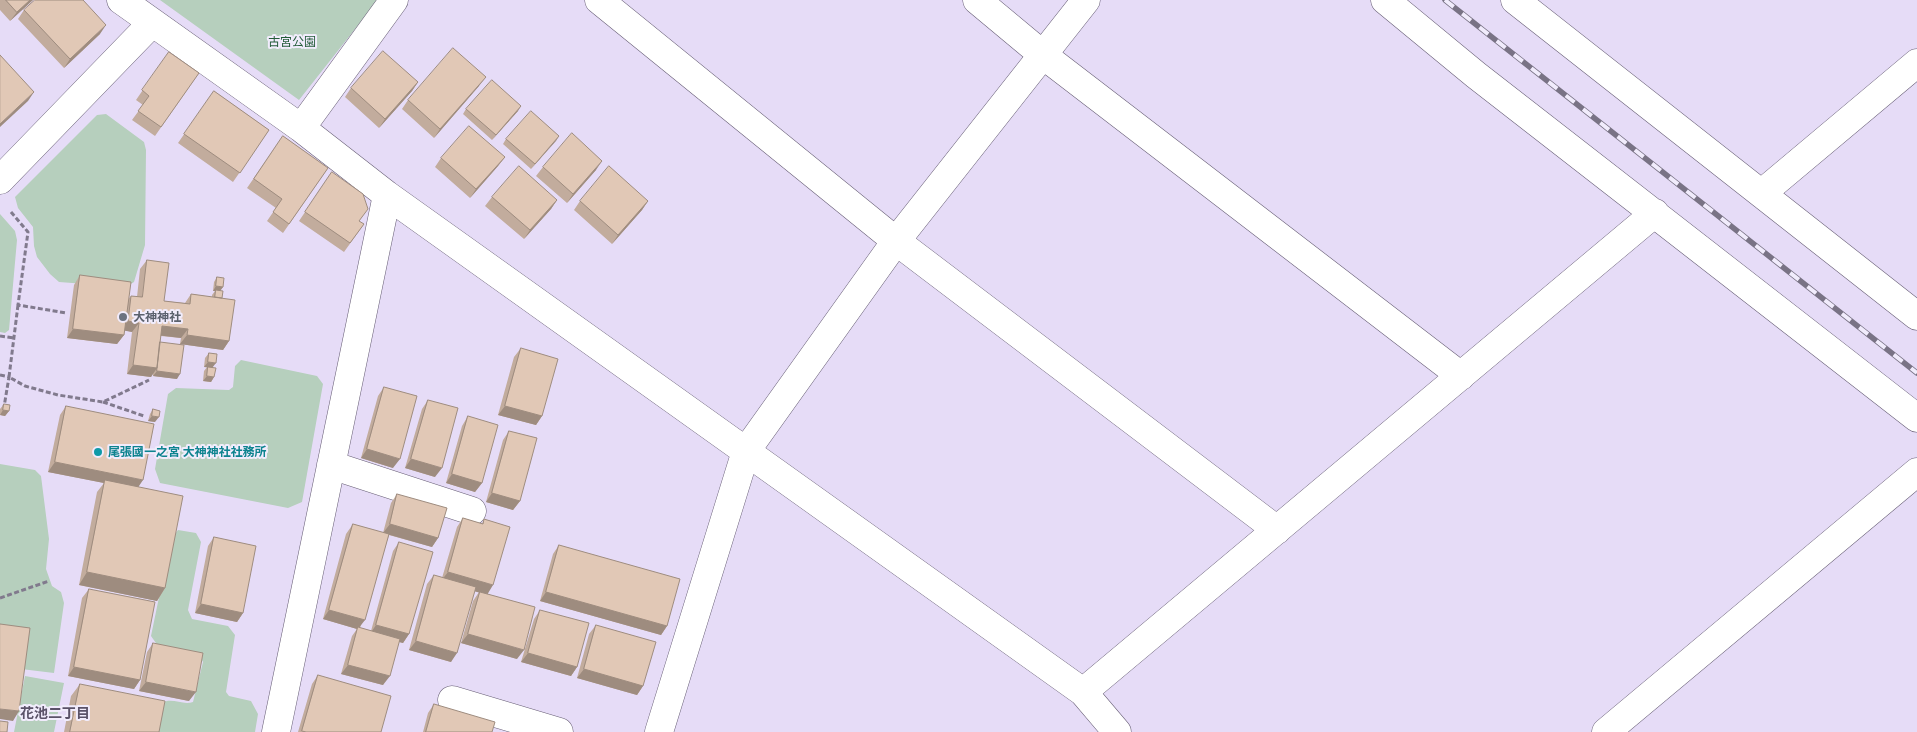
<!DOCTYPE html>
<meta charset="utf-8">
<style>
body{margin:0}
canvas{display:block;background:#e6dcf7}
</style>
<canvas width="1917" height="732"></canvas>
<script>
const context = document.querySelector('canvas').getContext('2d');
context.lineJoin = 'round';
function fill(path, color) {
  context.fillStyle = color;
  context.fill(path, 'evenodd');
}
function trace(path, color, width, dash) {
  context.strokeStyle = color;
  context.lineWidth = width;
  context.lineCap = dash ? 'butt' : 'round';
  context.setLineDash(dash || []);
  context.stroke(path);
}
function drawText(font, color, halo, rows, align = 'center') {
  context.font = font + ' Barlow,"Noto Sans JP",sans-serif';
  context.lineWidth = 4;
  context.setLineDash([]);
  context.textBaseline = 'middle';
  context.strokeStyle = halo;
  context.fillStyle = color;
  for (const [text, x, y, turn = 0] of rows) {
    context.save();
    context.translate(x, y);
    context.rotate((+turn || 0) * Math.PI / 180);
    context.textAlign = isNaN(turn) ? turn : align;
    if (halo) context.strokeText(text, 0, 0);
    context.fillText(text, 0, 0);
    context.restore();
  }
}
fill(new Path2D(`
 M160 0H378L299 100Z
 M106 114 144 142 146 150 145 245 134 282 126 287 59 282 50 274 37 257 34 246 33 227 18 208 15 197 97 115Z
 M0 214 15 231 17 240 9 330 5 333 0 332Z
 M241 360 317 376 323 384 302 502 288 508 160 483 155 469 168 394 176 388 229 390 233 387 235 366Z
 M0 464 35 470 41 476 49 539 46 569 52 586 61 592 64 603 54 673 21 669 0 632Z
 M178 530 196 533 201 542 188 610 192 619 228 626 235 635 226 692 229 696 251 701 258 714 255 732H158L162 703C172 697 183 706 193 702L203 662 199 655 158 646 151 636 171 539Z
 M25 676 64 683 54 732H14Z`), '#b6cfbd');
const minor = new Path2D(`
 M121 0 301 128 387 195 1083 692 1117 732
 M599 0 896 241 1277 530
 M977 0 1043 55 1461 376
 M1385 0 1476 75 1917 418
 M1515 0 1917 316
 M301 128 394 0
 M0 180 152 23
 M1762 193 1917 63
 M331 465 472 511
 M1083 692 1655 213
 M452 700 559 732
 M276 732 387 195
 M659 732 746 451 896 241 1086 0
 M1606 732 1917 472`);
trace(minor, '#685f76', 29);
trace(new Path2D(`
 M11 212 28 232 18 305 66 313
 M18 305 9 377 25 386 58 395 103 402 149 380
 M0 336 14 338
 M0 375 9 377 4 407
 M103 402 144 416
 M0 598 49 581`), '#817a8d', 3, [5, 2.5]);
trace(minor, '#fff', 28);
const rail = new Path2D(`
 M1445 0 1917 373`);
trace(rail, '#797385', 5.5);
trace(rail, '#f1ecfc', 4, [11]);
fill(new Path2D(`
 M0 0H33L10 21 0 10Z
 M24 10 100 34 64 68 18 19Z
 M169 52 199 73 155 136 132 120 143 105 136 100Z
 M418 82 412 91 379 128 345 97 351 88Z
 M479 86 434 138 402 109 408 100Z
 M214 91 269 130 233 182 178 143Z
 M466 109 518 111 492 140 463 114Z
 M283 136 328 168 283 233 267 221 276 208 247 188Z
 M559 136 531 169 503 144 506 139Z
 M505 157 498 166 470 198 435 167 441 158Z
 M543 167 596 170 567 203 536 176Z
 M332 172 359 221 364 224 344 252 299 221Z
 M492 197 557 200 551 209 524 239 485 206Z
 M580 201H648L642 210 612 244 574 210Z
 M147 260 164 301 185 303 191 294 212 297V295L215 291H213L214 282 217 277 223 287 220 291 229 341 223 350 180 344 181 338 161 336 160 342 177 379 153 376V373L151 377 127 374 132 332 124 330V335L117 344 67 338 74 285 80 275 128 299 131 296 137 297 140 269Z
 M521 348 542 416 536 425 498 415 514 357Z
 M209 353 213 367 214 377 211 382 203 381 204 371 207 367H204L205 358Z
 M384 387 393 468 361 458 378 396Z
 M428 400 435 477 405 468 422 409Z
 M4 404 9 411 5 416 0 415V409Z
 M66 406 139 487 165 588 157 601 79 585 97 492 104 483 48 472 60 415Z
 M153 409 155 422 148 421 150 414Z
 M468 416 482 483 475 492 446 483 462 426Z
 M509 431 520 501 513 510 486 502 503 440Z
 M397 494 438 538 432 547 389 535 360 628 371 631 393 551 399 542 409 634 403 643 399 642 383 685 341 674 352 636 357 629 323 619 346 534 353 524 383 533 391 503Z
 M463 518 482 524 484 519 488 594 517 659 461 643 473 601 479 592 474 591 451 662 409 650 427 584 434 575 442 578 457 527Z
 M214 537 243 613 237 622 195 613 208 546Z
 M559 545 667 626 661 635 540 601 553 554Z
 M89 589 140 680 134 689 68 676 82 598Z
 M540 610 577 667 571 676 521 662 534 619Z
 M596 625 643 686 637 695 577 678 589 634Z
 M153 643 189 701 139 691 147 652Z
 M318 675 381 732H298L312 684Z
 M80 684 159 732H64L71 696Z
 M434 704 492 732H423L428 713Z`), '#c2ac9d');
fill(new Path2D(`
 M30 0H33L10 21 17 12Z
 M106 25 100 34 64 68 70 59Z
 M486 77 479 86 434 138 440 129Z
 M418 82 412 91 379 128 385 119Z
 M34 92 28 101 0 127V124Z
 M521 106 518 111 492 140 496 135Z
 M559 136 556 141 531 169 535 164Z
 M505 157 498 166 470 198 476 189Z
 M602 161 596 170 567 203 573 194Z
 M557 200 551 209 524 239 530 230Z
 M648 201 642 210 612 244 618 235Z
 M216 286 223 287 220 291H213Z
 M128 321 139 323 132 332 121 330Z
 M162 326 188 329 181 338 156 335Z
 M73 329 124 335 117 344 67 338Z
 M187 335 229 341 223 350 180 344Z
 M208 362 216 363 212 368 204 367Z
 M133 365 157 368 151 377 127 374Z
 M157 371 180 374 177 379 153 376Z
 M207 376 214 377 211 382 203 381Z
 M505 406 542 416 536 425 498 415Z
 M3 410 9 411 5 416 0 415Z
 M152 416 159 417 155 422 148 421Z
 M367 449 400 459 393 468 361 458Z
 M411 459 442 468 435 477 405 468Z
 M55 462 143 480 137 489 105 480 104 483 48 472Z
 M452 474 482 483 475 492 446 483Z
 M492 493 520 501 513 510 486 502Z
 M390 524 438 538 432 547 383 533Z
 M87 572 165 588 157 601 79 585Z
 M448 572 493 585 487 595 441 581Z
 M546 592 667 626 661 635 540 601Z
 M201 604 243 613 237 622 195 613Z
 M329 610 365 620 358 629V627L357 629 323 619Z
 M376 625 409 634 403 643 370 634Z
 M468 634 524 650 517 659 461 643Z
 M416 641 457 653 451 662 409 650Z
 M528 653 577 667 571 676 521 662Z
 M348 665 390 676 383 685 341 674Z
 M74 667 140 680 134 689 68 676Z
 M584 669 643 686 637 695 577 678Z
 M146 682 196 692 189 701 139 691Z
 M0 709 19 711 13 721 0 719Z`), '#9e8c7f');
const building = new Path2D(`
 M6 0H30L17 12Z
 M35 0H83L106 25 70 59 24 10Z
 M453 48 486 77 440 129 408 100Z
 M383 51 418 82 385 119 351 88Z
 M169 52 199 73 161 127 138 111 149 96 142 90Z
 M0 55 34 92 0 124Z
 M492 80 521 106 496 135 466 109Z
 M214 91 269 130 240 173 184 134Z
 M531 111 559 136 535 164 506 139Z
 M469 126 505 157 476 189 441 158Z
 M572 133 602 161 573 194 543 167Z
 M283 136 328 168 289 224 273 212 282 199 254 179Z
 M519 166 557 200 530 230 492 197Z
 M609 166 648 201 618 235 580 201Z
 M332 172 363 194 368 209 359 221 364 224 350 243 305 212Z
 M147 260 169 263 164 301 190 304 191 294 235 300 229 341 187 335 188 329 162 326 157 368 133 365 139 323 128 321 131 296 142 297Z
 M80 275 131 282 124 335 73 329Z
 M217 277 224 278 223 287 216 286Z
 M216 290 223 291 222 298 215 297Z
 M160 342 184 345 180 374 157 371Z
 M521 348 558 359 542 416 505 406Z
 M209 353 217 354 216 363 208 362Z
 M208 367 216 368 214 377 207 376Z
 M384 387 417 396 400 459 367 449Z
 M428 400 458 408 442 468 411 459Z
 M4 404 10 405 9 411 3 410Z
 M66 406 154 424 143 480 55 462Z
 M153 409 160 411 159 417 152 416Z
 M468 416 498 425 482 483 452 474Z
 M509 431 537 438 520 501 492 493Z
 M105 480 183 496 165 588 87 572Z
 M397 494 447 508 438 538 390 524Z
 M463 518 483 524 484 519 510 527 493 585 448 572Z
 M353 524 389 534 365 620 329 610Z
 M214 537 256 546 243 613 201 604Z
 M399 542 433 552 409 634 376 625Z
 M559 545 680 579 667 626 546 592Z
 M434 575 476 587 457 653 416 641Z
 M89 589 155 602 140 680 74 667Z
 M480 592 535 607 524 650 468 634Z
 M540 610 589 623 577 667 528 653Z
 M0 624 30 628 19 711 0 709Z
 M596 625 656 642 643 686 584 669Z
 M358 627 400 639 390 676 348 665Z
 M153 643 203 653 196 692 146 682Z
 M318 675 391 696 381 732H306L302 731Z
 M80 684 165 701 159 732H70Z
 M434 704 495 722 492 732H426Z
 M0 721 8 722 7 732H0Z`);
fill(building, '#e1c8b6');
trace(building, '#9e8c7f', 1);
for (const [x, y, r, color] of [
 [123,317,5,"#6b7280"],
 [98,452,5,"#0f9aa8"]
]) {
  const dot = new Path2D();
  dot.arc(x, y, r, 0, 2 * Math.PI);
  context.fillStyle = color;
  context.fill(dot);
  trace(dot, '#f1ecfc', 2);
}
drawText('12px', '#245c3a', '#f1ecfc', [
 ["古宮公園",292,42]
]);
drawText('bold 12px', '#5b616d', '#f1ecfc', [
 ["大神神社",133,317]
], 'left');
drawText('bold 12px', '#0d838f', '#f1ecfc', [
 ["尾張國一之宮 大神神社社務所",108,452]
], 'left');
drawText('bold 14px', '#5a5268', '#f1ecfc', [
 ["花池二丁目",55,713]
]);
</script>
